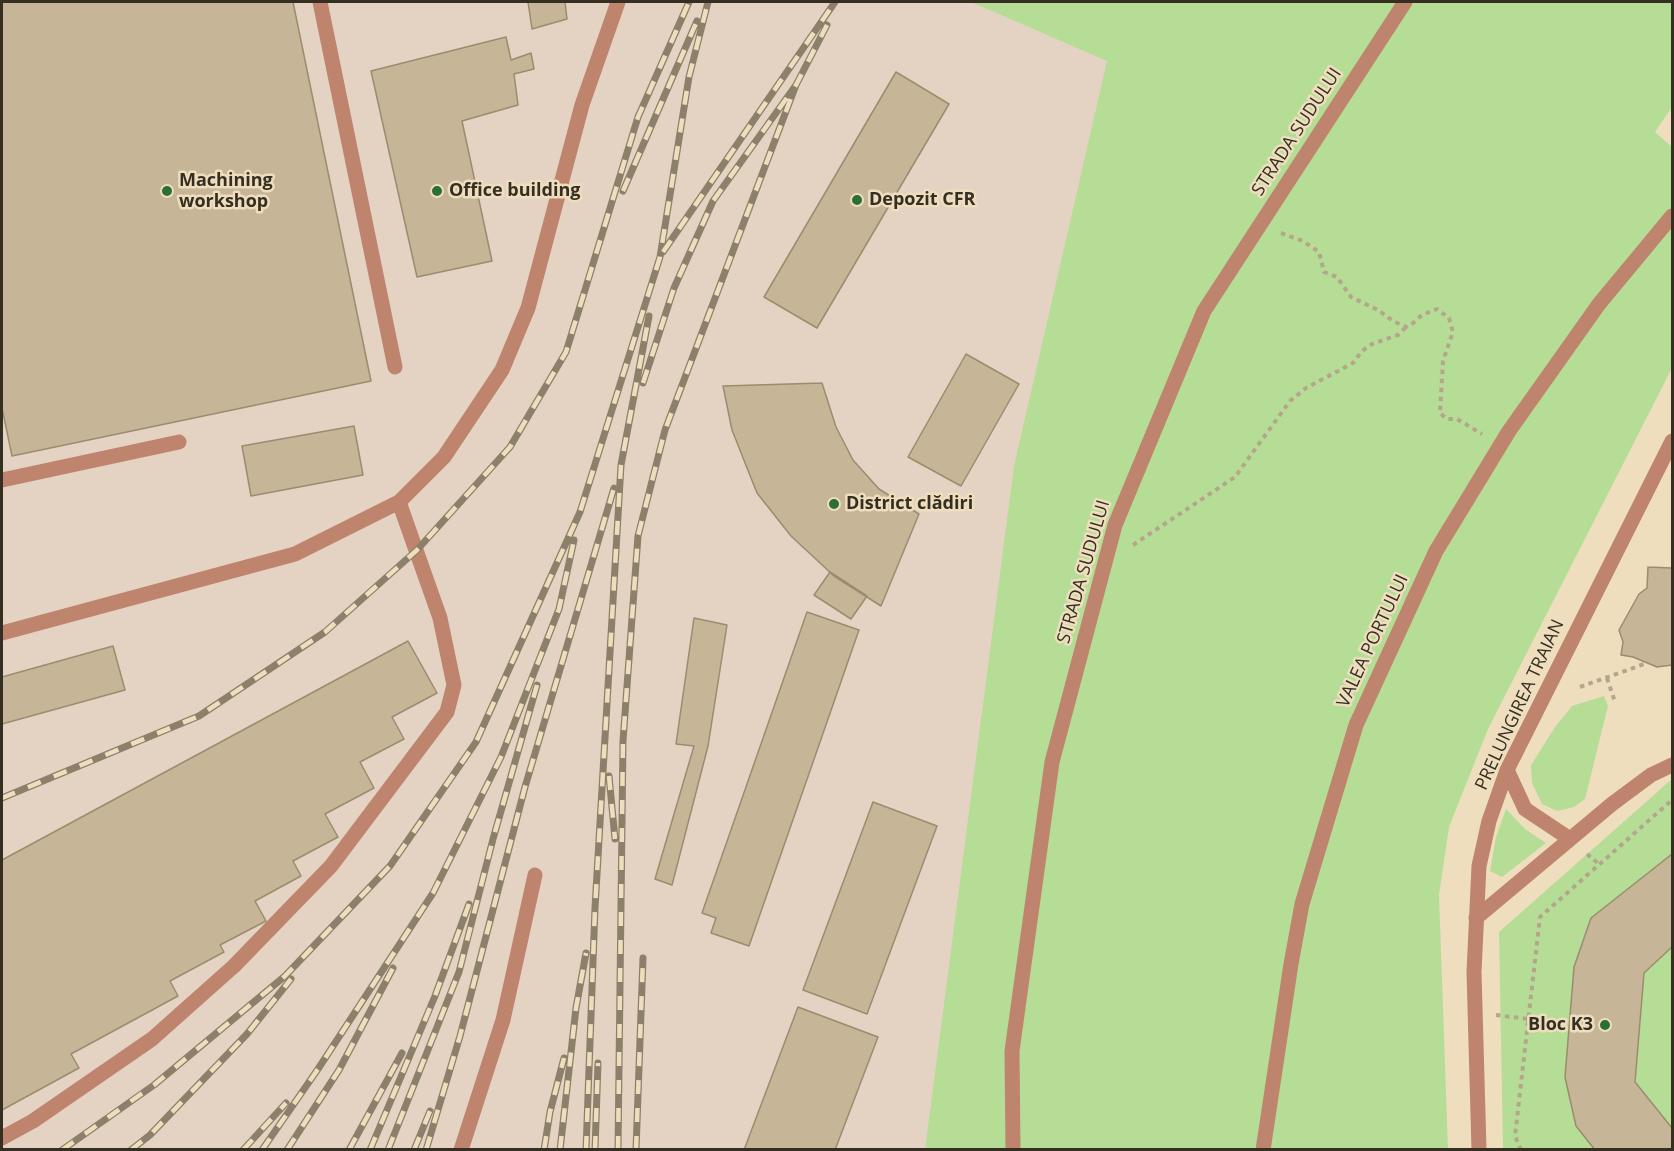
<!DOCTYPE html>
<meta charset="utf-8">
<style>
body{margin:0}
#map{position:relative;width:1674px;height:1151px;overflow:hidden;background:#efdebe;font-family:"Open Sans",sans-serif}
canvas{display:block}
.frame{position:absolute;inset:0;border:3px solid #352e22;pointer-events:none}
</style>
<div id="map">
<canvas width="1674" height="1151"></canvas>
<div class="frame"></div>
</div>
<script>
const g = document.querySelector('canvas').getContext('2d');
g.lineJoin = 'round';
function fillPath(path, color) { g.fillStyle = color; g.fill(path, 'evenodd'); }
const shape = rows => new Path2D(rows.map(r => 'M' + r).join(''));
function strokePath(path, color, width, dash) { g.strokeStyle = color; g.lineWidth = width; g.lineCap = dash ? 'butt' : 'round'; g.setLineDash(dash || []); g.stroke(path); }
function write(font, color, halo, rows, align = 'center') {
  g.font = font + ' "Open Sans",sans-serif'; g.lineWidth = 5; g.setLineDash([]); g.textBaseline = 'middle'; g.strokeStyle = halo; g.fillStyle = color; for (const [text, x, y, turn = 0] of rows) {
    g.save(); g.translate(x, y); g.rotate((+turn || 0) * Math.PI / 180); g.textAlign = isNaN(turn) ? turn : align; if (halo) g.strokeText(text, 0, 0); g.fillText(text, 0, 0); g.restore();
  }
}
fillPath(shape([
 [2,2,1467,2,1068,1149,2,1150]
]), '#e4d3c2');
fillPath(shape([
 [971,2,1672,2,1672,107,1655,132,1672,147,1672,368,1488,729,1449,827,1439,895,1448,1149,925,1150,1014,466,1107,61],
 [1604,696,1608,706,1585,799,1574,807,1557,811,1542,804,1532,783,1531,765,1555,727,1572,706],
 [1672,779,1672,854,1591,918,1574,967,1595,1149,1503,1149,1499,932],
 [1506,809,1525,829,1546,843,1502,877,1490,871,1496,837],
 [1672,947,1672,1128,1635,1082,1644,973]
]), '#b6dd96');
const building = shape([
 [2,2,293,2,371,381,12,456,2,408,2,2],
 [528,2,565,2,567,19,532,29,528,2],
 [506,37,511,60,531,53,534,69,514,74,518,105,462,121,492,261,417,277,371,71,506,37],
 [896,72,949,104,817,328,764,297,896,72],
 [966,354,1019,384,961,486,908,457,966,354],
 [822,383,836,427,853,460,879,489,919,514,881,606,834,576,791,536,757,493,732,430,723,386,822,383],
 [354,426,363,475,251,496,242,446,354,426],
 [1648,567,1672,568,1672,665,1657,667,1633,657,1621,655,1623,642,1619,630,1639,594,1647,588,1648,567],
 [830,572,867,596,851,619,814,595,830,572],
 [807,612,859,630,749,946,711,933,716,918,702,913,807,612],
 [694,618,727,625,708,746,672,885,655,879,694,746,676,744,694,618],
 [408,641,437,693,392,717,404,739,360,762,374,788,325,814,338,837,293,861,301,876,255,901,266,921,220,945,224,952,170,981,178,996,71,1054,79,1068,2,1110,2,860,408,641],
 [113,646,125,690,2,724,2,677,113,646],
 [873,802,937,826,867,1014,803,990,873,802],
 [1672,854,1672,947,1644,973,1635,1082,1672,1128,1672,1150,1595,1150,1576,1126,1565,1077,1574,967,1591,918,1672,854],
 [798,1007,878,1037,835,1150,744,1150,798,1007]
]);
fillPath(building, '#c6b597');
strokePath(building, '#9c8c6f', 1.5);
strokePath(shape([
 [1281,233,1303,241,1319,252,1324,272,1337,277,1351,297,1378,310,1393,321,1406,327,1411,325,1422,315,1437,309,1449,318,1453,332,1443,361,1440,413,1447,419,1457,419,1482,434],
 [1133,545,1235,477,1290,401,1306,388,1353,363,1362,351,1372,344,1398,335,1406,327],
 [1607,678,1615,702],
 [1580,687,1647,663],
 [1587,854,1600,865],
 [1496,1015,1528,1019],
 [1521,1150,1515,1136,1540,917,1672,800]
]), '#b4a68c', 4, [4.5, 4.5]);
strokePath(shape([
 [320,2,395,367],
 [2,480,179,442],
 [2,633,295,554,399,502,444,457,502,370,528,308,582,105,618,2],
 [1507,770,1525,809,1570,839],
 [1476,918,1612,804,1651,775,1672,765],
 [2,1138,33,1121,152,1039,234,966,331,866,447,712,454,685,440,618,399,502],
 [461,1150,503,1020,535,875],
 [1013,1150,1012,1051,1052,762,1115,525,1204,311,1405,2],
 [1263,1150,1291,964,1302,904,1356,725,1436,551,1509,431,1599,304,1672,216],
 [1479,1150,1474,972,1479,866,1489,821,1507,770,1672,441]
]), '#bf846d', 15);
const rail = shape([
 [623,191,697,21],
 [663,252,835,2],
 [643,383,674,288,713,201,796,85,827,25],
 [609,776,615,839],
 [2,798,199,716,325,632,417,550,510,447,566,352,638,117,689,2],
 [62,1150,154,1085,285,976,390,866,476,742,580,512,660,257,689,77,708,2],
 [131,1150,150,1135,247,1034,291,979],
 [243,1150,286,1103],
 [262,1150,318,1069,433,893,501,757,559,609,574,540],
 [287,1150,339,1070,393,968],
 [349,1150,402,1053],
 [370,1150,435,996,469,904],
 [388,1150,459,972,493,839,537,685],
 [414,1150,430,1111],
 [426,1150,460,1036,525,787,614,488],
 [544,1150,550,1112,564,1058],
 [560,1150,576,1008,586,953],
 [586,1150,595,908,621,465,649,316],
 [595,1150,598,1063],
 [618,1150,623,741,638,536,665,430,796,85],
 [636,1150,643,958]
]);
strokePath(rail, '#8c806b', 7);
strokePath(rail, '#efdebe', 4.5, [14]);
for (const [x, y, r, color] of [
 [167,191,6,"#2b6e38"],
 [437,191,6,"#2b6e38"],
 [857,200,6,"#2b6e38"],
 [834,504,6,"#2b6e38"],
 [1605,1025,6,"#2b6e38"]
]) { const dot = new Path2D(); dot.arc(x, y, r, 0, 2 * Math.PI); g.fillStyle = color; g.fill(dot); strokePath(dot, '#efdebe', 2); }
write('18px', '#352e22', '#efdebe', [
 ["STRADA SUDULUI",1297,132,-57],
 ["STRADA SUDULUI",1084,572,-74],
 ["VALEA PORTULUI",1373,641,-65],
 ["PRELUNGIREA TRAIAN",1520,705,-65]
]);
write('bold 18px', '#352e22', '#efdebe', [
 ["Machining",179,181],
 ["workshop",179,202],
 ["Office building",449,191],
 ["Depozit CFR",869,200],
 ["District clădiri",846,504],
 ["Bloc K3",1593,1025,"right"]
], 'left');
</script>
